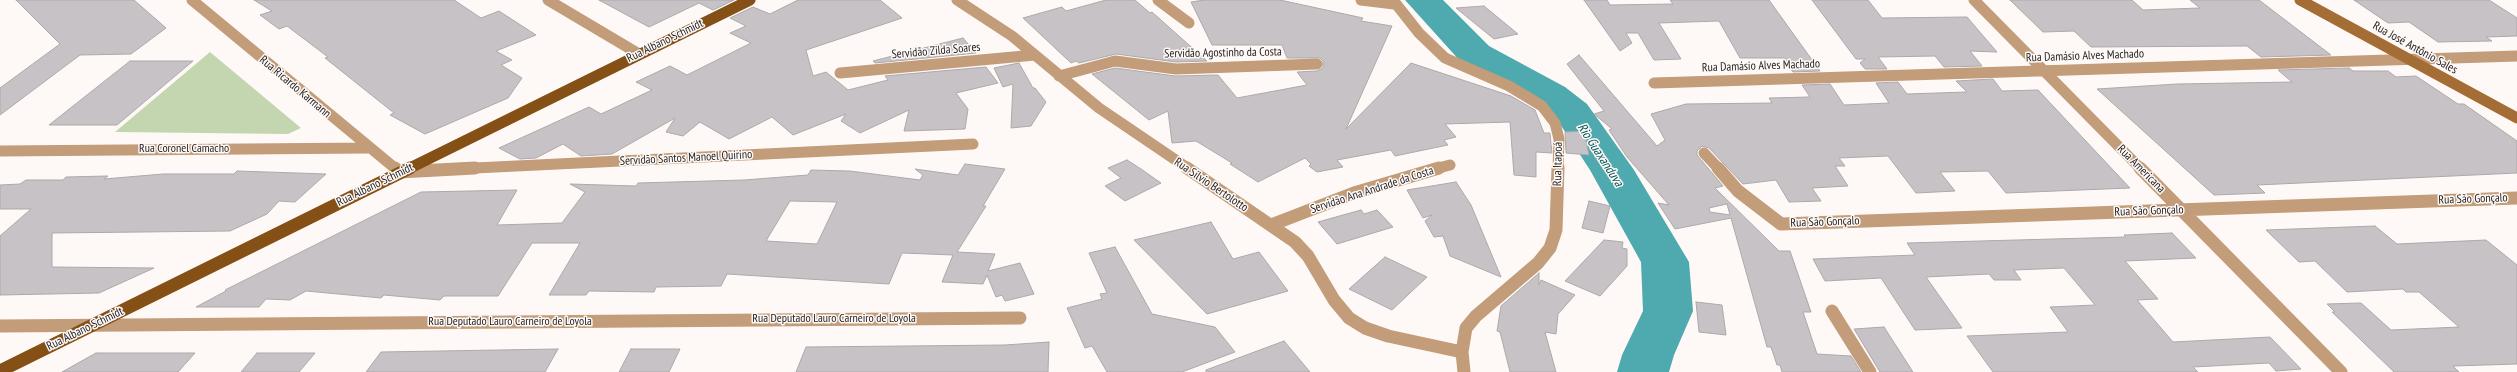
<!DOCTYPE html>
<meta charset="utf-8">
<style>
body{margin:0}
canvas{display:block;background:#fef9f6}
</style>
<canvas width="2517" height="372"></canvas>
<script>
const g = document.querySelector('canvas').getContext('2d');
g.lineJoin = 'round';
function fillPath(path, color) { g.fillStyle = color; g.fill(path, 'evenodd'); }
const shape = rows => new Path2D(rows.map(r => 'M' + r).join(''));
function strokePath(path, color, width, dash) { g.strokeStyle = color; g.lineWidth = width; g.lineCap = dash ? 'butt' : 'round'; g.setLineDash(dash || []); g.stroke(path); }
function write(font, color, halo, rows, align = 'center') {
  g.font = font + ' "PT Sans Narrow",sans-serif'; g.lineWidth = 3; g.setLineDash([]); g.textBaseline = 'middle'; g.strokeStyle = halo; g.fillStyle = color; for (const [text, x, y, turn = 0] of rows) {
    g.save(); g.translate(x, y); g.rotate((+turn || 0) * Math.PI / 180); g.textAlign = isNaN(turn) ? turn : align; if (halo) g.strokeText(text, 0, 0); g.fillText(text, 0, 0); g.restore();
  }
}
fillPath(shape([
 [210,52,301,128,288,134,115,132]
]), '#c4d6b0');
fillPath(shape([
 [1405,0,1443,0,1489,46,1565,87,1587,104,1634,170,1689,262,1693,311,1674,355,1669,372,1617,372,1622,355,1643,311,1641,262,1590,170,1558,121,1537,103,1461,62,1405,0]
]), '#4faab0');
const building = shape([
 [16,0,134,0,166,28,131,54,80,55,0,115,0,88,60,44,16,0],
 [254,0,454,0,481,18,499,11,536,35,496,51,512,60,501,65,522,78,508,98,425,134,390,115,394,113,325,58,328,57,287,26,279,29,260,15,272,11,254,0],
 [599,0,734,0,713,10,699,3,649,27,599,0],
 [798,0,880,0,902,18,806,50,813,76,826,72,848,90,888,80,885,76,986,67,998,83,956,93,968,109,965,129,904,131,909,110,860,133,841,121,846,114,793,135,772,117,729,139,700,122,683,136,666,132,675,118,612,154,581,156,563,144,536,158,520,159,499,148,589,107,601,114,652,90,636,82,670,66,687,75,751,43,730,33,746,26,730,18,753,7,770,14,798,0],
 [1106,0,1135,0,1150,13,1152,12,1207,61,1176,62,1116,54,1079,63,1076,61,1071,63,1023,18,1062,7,1066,11,1106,0],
 [1204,0,1280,0,1363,18,1361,21,1392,26,1346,129,1411,63,1511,96,1535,110,1544,133,1550,133,1552,153,1536,152,1536,177,1514,175,1510,122,1445,124,1456,137,1444,140,1448,145,1395,156,1391,150,1337,160,1343,167,1317,172,1309,166,1311,164,1305,158,1258,182,1230,164,1232,163,1196,141,1172,143,1168,111,1149,120,1092,74,1115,68,1175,76,1218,75,1237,98,1307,85,1297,72,1317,71,1323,68,1323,61,1320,58,1287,58,1282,45,1212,45,1191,2,1204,0],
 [1584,0,1607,0,1610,5,1673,4,1670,0,1769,0,1820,71,1793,72,1784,58,1740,58,1719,21,1659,23,1681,59,1654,60,1638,33,1626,33,1632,43,1620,51,1584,0],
 [1812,0,1868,0,1882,18,1967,17,1997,52,1970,51,1982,66,1944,67,1935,56,1878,57,1887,69,1865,69,1860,63,1865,59,1856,59,1812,0],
 [2010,0,2132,0,2143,10,2200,8,2190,0,2259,0,2331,55,2261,57,2247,46,2091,47,2074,31,2043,32,2010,0],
 [2354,0,2489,0,2517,18,2517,36,2486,37,2492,41,2438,42,2409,22,2388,23,2354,0],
 [1484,6,1518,34,1494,39,1456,8,1484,6],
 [963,38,976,53,875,63,873,61,963,38],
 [1579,55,1657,146,1665,140,1651,114,1686,104,1772,103,1769,98,1810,97,1802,85,1830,84,1844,105,1889,103,1876,83,1898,82,1907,94,1967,92,1956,81,1993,79,2002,91,2038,90,2130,188,2006,193,1988,171,1940,172,1955,191,1916,193,1888,156,1839,158,1845,166,1835,166,1848,186,1812,188,1821,201,1789,202,1776,180,1743,184,1709,148,1702,146,1697,151,1697,155,1723,186,1715,188,1779,251,1790,251,1811,312,1803,312,1817,354,1851,356,1861,372,1782,372,1780,365,1777,365,1771,347,1767,347,1731,218,1675,229,1658,203,1669,205,1627,157,1609,130,1612,129,1594,114,1604,111,1567,64,1579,55],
 [1727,204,1730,215,1710,212,1709,208,1727,204],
 [130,61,193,61,117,125,49,125,130,61],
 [1019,63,1033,88,1035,88,1046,102,1031,126,1011,128,1013,84,1003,87,994,68,1019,63],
 [2349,68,2353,71,2388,71,2396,77,2416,76,2458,104,2464,104,2517,141,2517,173,2257,185,2265,193,2214,195,2097,89,2177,84,2292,82,2278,70,2349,68],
 [1584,131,1589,155,1566,153,1565,132,1584,131],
 [1127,160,1141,169,1161,183,1125,201,1105,186,1121,178,1108,168,1127,160],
 [965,164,1005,169,983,206,986,206,957,252,995,254,988,271,1020,263,1034,294,1005,301,1002,295,996,297,987,275,983,284,942,282,953,255,902,253,889,284,727,274,721,286,656,287,654,292,589,291,586,295,549,295,580,243,532,243,498,296,444,296,440,300,384,295,381,298,306,291,290,300,266,299,259,307,196,307,226,291,225,290,421,192,517,190,497,225,562,223,585,192,570,184,636,186,638,183,744,180,808,175,811,170,850,171,920,180,923,175,915,169,958,175,965,164],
 [790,201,837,202,817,244,766,241,790,201],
 [237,171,326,174,295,202,279,201,267,214,230,231,52,233,52,267,154,268,99,293,0,295,0,236,31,209,0,209,0,185,20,184,26,180,63,180,66,177,108,176,104,179,163,174,234,174,237,171],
 [1456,182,1471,205,1501,277,1450,256,1443,236,1434,237,1425,221,1432,215,1423,218,1407,190,1456,182],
 [1589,201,1610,206,1603,233,1582,228,1589,201],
 [1361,210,1364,214,1377,210,1393,227,1337,244,1318,222,1361,210],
 [1211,222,1233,259,1259,252,1288,291,1207,314,1134,240,1211,222],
 [2375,226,2397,244,2486,240,2517,265,2517,364,2453,366,2459,372,2394,372,2332,312,2335,312,2327,304,2361,303,2391,330,2459,327,2419,292,2406,292,2403,289,2347,292,2315,261,2299,262,2266,230,2375,226],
 [2172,233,2196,258,2125,261,2158,299,2137,300,2173,342,2270,337,2301,369,2276,371,2269,363,2193,367,2198,372,1993,372,1967,336,2068,332,2050,307,2095,305,2064,268,2014,270,2021,280,1994,280,1989,274,1926,277,1962,328,1915,330,1881,278,1825,281,1813,259,1915,255,1907,243,2126,237,2124,235,2172,233],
 [1604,240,1623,242,1622,248,1627,249,1627,266,1600,296,1565,281,1604,240],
 [1115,247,1152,314,1215,327,1235,352,1182,372,1107,372,1092,346,1085,348,1067,308,1102,299,1100,294,1107,293,1089,253,1115,247],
 [1385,257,1427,277,1392,310,1349,289,1385,257],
 [1539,273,1539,285,1541,280,1575,295,1558,314,1556,334,1545,332,1556,372,1510,372,1500,332,1497,331,1501,306,1539,273],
 [1696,302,1722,305,1726,335,1699,332,1696,302],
 [1884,327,1913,372,1880,372,1854,329,1884,327],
 [1284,341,1310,372,1206,372,1206,370,1284,341],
 [1049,342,1048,372,796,372,806,347,1005,345,1049,342],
 [558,349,545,372,366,372,381,352,558,349],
 [631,349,680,349,669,372,619,372,631,349],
 [96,353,195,353,178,372,62,372,96,353],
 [257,353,315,353,299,372,241,372,257,353]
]);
fillPath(building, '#c7c2c5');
strokePath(building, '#ada8ab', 1);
strokePath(shape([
 [192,0,396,169],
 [548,0,639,54],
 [957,0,1012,36,1099,108,1189,169],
 [1158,0,1189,23],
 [1361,0,1394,4],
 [1393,0,1419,33,1445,58,1509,86,1542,106,1555,123,1559,139,1558,169],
 [1974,0,2141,169],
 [840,73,1035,55],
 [1059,76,1115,61,1176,69,1317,64],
 [1654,83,2517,56],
 [0,151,368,148],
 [1704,153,1719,169],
 [454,169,973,144],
 [1435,169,1450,165]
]), '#c39c79', 11);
strokePath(shape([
 [395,168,399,172,475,168],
 [1187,168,1295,242,1308,256,1334,300,1349,318,1365,328,1388,336,1462,352],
 [1718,168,1738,191,1781,224,2517,198],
 [2140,168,2341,372],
 [1271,225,1354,193,1439,168],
 [1832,311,1870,372],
 [0,326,1020,318],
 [1464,372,1462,352,1466,328,1476,316,1538,263,1550,248,1556,230,1558,168]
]), '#c39c79', 13);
strokePath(shape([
 [2300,0,2517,118]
]), '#a56d36', 11);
strokePath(shape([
 [408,169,750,0]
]), '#855015', 11);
strokePath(shape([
 [0,371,410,168]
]), '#855015', 13);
write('12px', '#1e1d1c', '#fef9f6', [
 ["Rua Albano Schmidt",665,41,-26],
 ["Rua José Antônio Sales",2415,48,29],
 ["Servidão Zilda Soares",936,51,-5],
 ["Servidão Agostinho da Costa",1223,53,-1],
 ["Rua Damásio Alves Machado",2085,56,-2],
 ["Rua Damásio Alves Machado",1761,66,-2],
 ["Rua Ricardo Karmann",295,87,40],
 ["Rua Coronel Camacho",184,149],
 ["Servidão Santos Manoel Quirino",686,158,-3],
 ["Rua Itapoá",1558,164,-89],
 ["Rua Americana",2141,169,45],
 ["Rua Albano Schmidt",375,185,-26],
 ["Rua Sílvio Bertolotto",1211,185,34],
 ["Servidão Ana Andrade da Costa",1372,190,-18],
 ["Rua São Gonçalo",2473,199,-2],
 ["Rua São Gonçalo",2149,211,-2],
 ["Rua São Gonçalo",1825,222,-2],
 ["Rua Deputado Lauro Carneiro de Loyola",834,319],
 ["Rua Deputado Lauro Carneiro de Loyola",510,322],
 ["Rua Albano Schmidt",85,329,-26]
]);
write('italic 13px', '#01565b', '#fef9f6', [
 ["Rio Guaxanduva",1600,155,57]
]);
</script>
